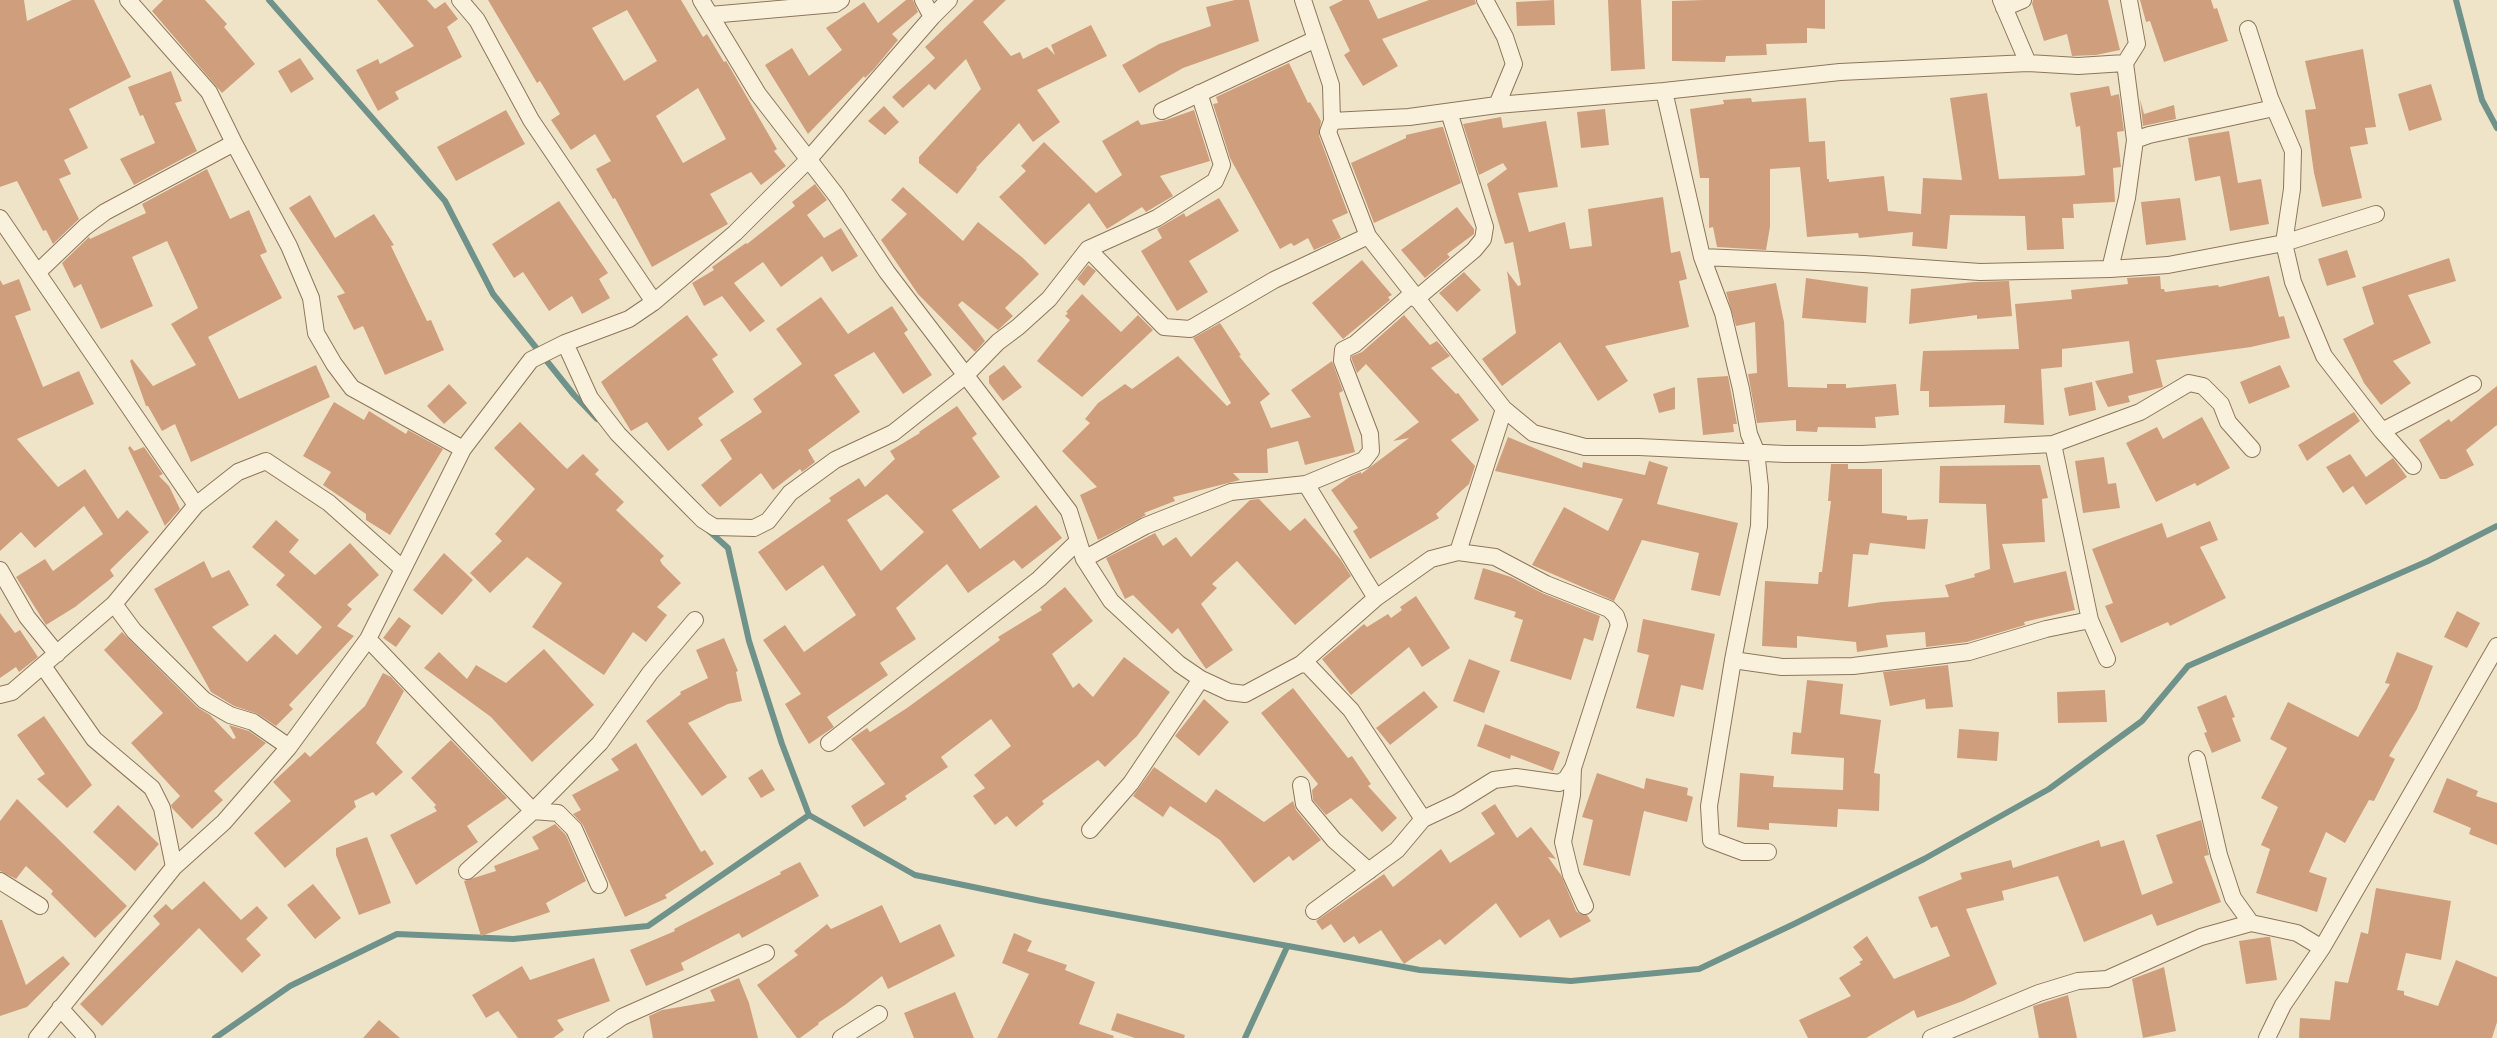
<!DOCTYPE html>
<style>
body{margin:0}
canvas{display:block;background:#f0e4c8}
</style>
<canvas width="2497" height="1038"></canvas>
<script>
const g = document.querySelector('canvas').getContext('2d');
g.lineJoin = 'round';
const shape = rows => new Path2D(rows.map(r => 'M' + r).join(''));
function strokePath(path, color, width, dash) { g.strokeStyle = color; g.lineWidth = width; g.lineCap = dash ? 'butt' : 'round'; g.setLineDash(dash || []); g.stroke(path); }
function fillPath(path, color) { g.fillStyle = color; g.fill(path, 'evenodd'); }
strokePath(shape([
 [269,0,445,201,493,294,574,395,597,419],
 [2456,0,2482,100,2497,128],
 [708,530,728,548,749,641,782,744,809,815,915,875,1041,901,1420,970,1571,981,1699,969,1794,924,1924,859,2049,789,2142,721,2188,666,2428,561,2497,526],
 [215,1038,290,986,397,934,513,939,648,926,809,815],
 [1245,1038,1287,947]
]), '#6f938a', 6);
fillPath(shape([
 [0,0,24,0,27,21,72,0,94,0,131,77,69,109,88,148,64,160,71,174,59,179,79,219,53,244,46,230,43,231,17,181,0,187],
 [163,0,205,0,227,24,224,27,255,64,222,93,152,11],
 [377,0,427,0,435,9,445,2,458,19,447,27,462,57,395,92,399,99,378,111,356,70,378,59,380,64,414,46],
 [488,0,681,0,703,37,707,34,724,62,726,61,729,66,777,149,774,151,786,166,761,185,751,172,710,194,728,224,652,267,615,198,613,199,596,169,611,161,595,134,571,150,551,120,560,114,540,81,537,83],
 [627,10,657,61,624,81,592,28],
 [698,88,726,139,683,163,656,116],
 [906,0,913,0,918,12,892,34,898,40,874,69,865,78,864,76,808,134,765,65,792,48,809,76,842,50,826,28,864,2,878,23],
 [974,0,1006,0,983,22,1011,56,1020,52,1023,59,1047,47,1055,55,1051,45,1091,25,1107,56,1037,90,1060,122,1033,142,1019,123,976,168,977,169,957,194,919,163,919,157,981,89,966,59,935,90,929,84,903,108,892,97,935,58,925,47],
 [1235,0,1249,0,1259,41,1183,68,1139,93,1122,65,1159,44,1211,26,1206,7],
 [1343,0,1369,0,1378,19,1429,0,1475,0,1476,4,1382,39,1398,66,1363,86,1344,55,1350,51,1329,7],
 [1554,0,1555,25,1517,26,1516,2],
 [1608,0,1641,0,1645,69,1611,71],
 [1705,0,1825,0,1825,29,1807,28,1807,43,1766,44,1767,55,1726,56,1725,62,1672,61,1672,1],
 [2033,0,2108,0,2120,50,2096,55,2072,56,2067,34,2044,41,2032,4],
 [2140,0,2211,0,2214,9,2217,8,2228,41,2164,62,2150,21,2146,22],
 [2363,49,2376,127,2365,128,2368,144,2350,147,2362,198,2322,207,2314,173,2305,110,2316,109,2305,61],
 [300,58,314,79,291,93,278,71],
 [1289,63,1308,103,1310,102,1321,121,1319,136,1348,213,1332,220,1341,238,1314,250,1308,238,1294,246,1291,243,1280,249,1230,158,1213,104,1218,103,1216,97],
 [171,71,182,101,175,103,197,151,134,185,120,159,155,143,143,115,140,116,128,87],
 [2431,84,2442,120,2409,131,2398,94],
 [2109,86,2111,96,2119,94,2124,131,2117,132,2121,167,2113,168,2115,202,2073,204,2074,218,2062,218,2064,249,2027,250,2025,216,1950,215,1947,249,1912,246,1913,232,1859,238,1858,233,1807,237,1800,167,1770,169,1770,227,1766,250,1717,247,1713,227,1709,228,1709,178,1700,178,1690,109,1724,104,1723,100,1751,98,1752,102,1806,98,1809,142,1825,141,1827,179,1829,179,1829,182,1884,176,1888,211,1921,214,1923,178,1962,180,1950,98,1987,93,1999,179,2078,176,2085,175,2080,126,2076,127,2070,93],
 [2140,99,2144,114,2174,105,2176,119,2143,126],
 [884,106,899,122,885,135,868,121],
 [1605,109,1609,145,1581,148,1577,112],
 [506,110,525,144,456,181,437,147],
 [1194,110,1210,161,1160,176,1173,196,1146,212,1142,207,1107,229,1089,203,1045,245,999,197,1026,171,1021,166,1044,142,1096,193,1122,175,1102,141,1138,120,1141,125,1166,120],
 [1501,117,1503,128,1546,121,1558,187,1518,193,1529,232,1565,222,1570,249,1592,246,1588,209,1663,197,1671,253,1680,251,1687,279,1679,281,1689,327,1605,346,1628,381,1598,401,1560,342,1502,386,1482,359,1516,333,1507,271,1518,286,1521,285,1513,242,1505,244,1487,184,1507,169,1503,163,1479,175,1463,124],
 [1441,127,1443,127,1461,183,1374,223,1351,163,1406,138,1406,135],
 [2229,131,2238,183,2261,179,2269,224,2230,231,2220,176,2195,181,2188,138],
 [207,169,230,219,249,210,267,252,260,255,282,298,208,337,239,399,316,365,330,397,191,462,175,424,162,431,148,406,146,406,130,361,132,359,153,386,196,365,171,324,198,308,167,241,132,257,153,306,101,329,81,284,74,288,62,263,89,237,90,239,146,213,142,204],
 [815,184,827,200,807,215,824,238,841,228,858,256,832,272,822,256,781,287,763,262,734,283,765,321,750,332,722,296,704,306,692,283,714,270,712,267,746,243,747,244,795,206,792,202],
 [903,187,963,241,978,222,1023,258,1039,274,1005,308,1013,316,998,330,962,301,958,305,985,341,975,352,918,294,881,240,907,214,891,200],
 [310,195,335,238,374,214,394,245,391,246,427,321,431,320,444,350,385,375,363,326,354,330,337,296,345,293,289,208],
 [1219,198,1239,231,1189,261,1208,292,1177,311,1141,251,1162,238,1157,229,1184,213,1186,217],
 [2180,198,2186,240,2146,245,2141,202],
 [559,201,608,273,599,279,610,298,582,314,572,296,549,311,523,272,514,278,492,244],
 [1457,207,1474,229,1474,234,1447,254,1450,257,1425,278,1401,250],
 [2347,250,2356,277,2327,286,2318,259],
 [2449,258,2456,281,2408,295,2431,343,2393,361,2411,383,2381,405,2364,383,2343,339,2374,324,2362,287],
 [1362,260,1392,295,1388,297,1390,300,1343,339,1312,303],
 [1088,265,1096,271,1084,286,1077,279],
 [1464,272,1481,290,1457,312,1439,293],
 [2160,276,2161,289,2164,289,2165,292,2218,285,2219,287,2269,276,2279,317,2284,316,2290,338,2251,347,2156,360,2163,387,2128,396,2130,402,2108,407,2095,381,2133,373,2129,341,2062,349,2062,367,2041,369,2044,425,2004,423,2005,405,1929,407,1929,391,1920,391,1923,351,2019,349,2015,304,2072,299,2071,290,2128,284,2127,278],
 [1806,278,1868,287,1866,323,1802,318],
 [19,279,31,310,15,316,43,387,79,371,94,404,17,439,58,487,85,469,118,519,127,510,149,532,110,570,114,576,75,607,46,625,16,577,45,559,53,571,103,534,84,506,35,548,21,532,0,551,0,280,3,285],
 [2009,281,2012,316,1977,319,1977,315,1909,324,1911,289,1974,282],
 [1776,283,1784,322,1788,387,1827,388,1827,384,1846,384,1846,388,1896,384,1899,415,1875,417,1876,428,1818,427,1817,432,1796,431,1796,420,1757,423,1748,374,1757,373,1755,322,1736,326,1726,292],
 [1082,294,1121,332,1138,315,1153,330,1082,397,1037,361,1070,320,1065,316,1068,313,1066,312],
 [821,297,848,334,892,306,908,330,904,333,932,375,903,394,874,352,834,375,860,412,808,450,815,462,802,472,800,469,773,490,761,473,720,507,701,485,732,459,720,440,762,412,753,399,802,364,776,329],
 [687,315,718,355,712,359,734,392,698,418,703,425,668,451,647,422,631,431,601,382],
 [1404,315,1430,345,1437,341,1450,356,1431,368,1456,394,1458,393,1479,420,1451,440,1475,466,1469,484,1436,514,1439,518,1370,559,1353,531,1358,528,1331,490,1351,476,1361,472,1361,474,1409,438,1393,441,1419,422,1366,364,1357,373,1352,360,1352,356,1362,352],
 [1220,323,1241,355,1239,356,1270,394,1260,402,1271,428,1311,417,1291,390,1332,361,1343,391,1339,393,1355,452,1305,465,1298,441,1267,449,1268,473,1233,473,1240,480,1173,497,1175,501,1144,513,1146,515,1098,540,1080,495,1097,487,1062,451,1090,423,1085,419,1098,403,1125,384,1132,389,1178,356,1227,406,1231,403,1193,338],
 [1004,365,1022,387,1003,401,989,383,989,376],
 [2280,365,2290,387,2249,404,2240,382],
 [1728,376,1737,424,1733,424,1734,432,1703,435,1697,378],
 [2092,382,2096,410,2069,416,2064,388],
 [449,384,467,403,444,424,427,406],
 [2497,386,2497,425,2466,450,2474,465,2446,479,2440,479,2419,440,2449,419,2451,422],
 [1675,387,1675,409,1659,413,1653,394],
 [334,402,364,420,369,411,406,434,408,430,443,449,390,535,366,520,366,514,323,485,331,472,303,456],
 [957,406,977,434,972,438,1000,477,952,510,980,549,1036,505,1062,538,1022,569,1014,560,968,593,947,564,896,608,916,639,880,663,888,675,827,717,834,727,809,744,785,704,801,694,763,640,785,625,804,652,856,615,823,565,786,591,758,552,831,501,829,498,859,478,865,487,895,459,890,451,920,433,919,432],
 [887,494,924,532,881,571,847,520],
 [2354,412,2360,421,2307,461,2298,445],
 [2202,417,2230,468,2197,486,2195,483,2156,502,2126,443,2157,427,2163,439],
 [520,422,567,469,583,454,599,470,595,474,624,502,616,510,664,556,660,560,662,564,681,583,657,607,667,615,646,642,633,632,604,675,532,627,562,583,527,557,490,593,470,573,502,541,495,534,535,489,494,448],
 [1508,437,1582,468,1583,462,1645,475,1649,461,1668,467,1657,504,1738,523,1720,596,1691,590,1699,553,1642,540,1614,601,1532,565,1564,507,1608,531,1623,499,1495,471],
 [130,446,134,451,144,447,163,474,159,476,169,486,180,509,165,526,128,448],
 [2350,454,2366,477,2393,458,2407,477,2366,505,2353,486,2343,493,2326,467],
 [2104,457,2108,484,2116,483,2120,508,2083,513,2075,461],
 [1831,464,1848,464,1848,469,1882,469,1882,513,1907,516,1907,520,1928,519,1925,549,1870,543,1868,555,1853,554,1848,607,1882,602,1949,597,1945,585,1975,577,1974,574,1990,569,1986,504,1939,503,1940,466,2040,465,2048,498,2042,499,2045,542,2002,544,2014,583,2066,571,2075,610,2024,622,2025,625,1967,642,1926,647,1925,632,1886,635,1888,647,1857,652,1856,642,1797,636,1797,648,1762,646,1765,581,1818,584,1819,572,1822,572,1831,501,1828,501],
 [1259,499,1290,531,1305,518,1341,560,1351,576,1295,625,1237,561,1212,584,1217,588,1201,604,1233,650,1206,669,1178,628,1172,634,1133,595,1125,599,1106,558,1155,533,1163,546,1176,537,1191,557,1250,500],
 [276,520,299,540,289,552,315,575,350,543,379,575,347,605,352,609,337,626,354,636,289,705,293,709,276,726,258,714,234,706,211,692,154,589,204,561,212,578,229,570,249,605,212,627,247,662,275,634,297,655,322,627,276,585,285,575,252,547],
 [2210,521,2218,540,2200,547,2226,598,2170,626,2168,622,2121,643,2105,606,2113,603,2092,549,2162,523,2167,538],
 [444,553,473,580,442,615,413,590],
 [1483,568,1511,577,1542,593,1600,616,1593,641,1584,638,1571,680,1510,661,1523,620,1514,617,1516,612,1474,599],
 [1065,587,1093,621,1052,654,1073,688,1079,683,1093,697,1124,657,1170,692,1137,736,1105,767,1098,760,1042,801,1044,804,1016,827,1007,816,995,825,973,796,985,788,974,775,1011,746,991,719,941,757,948,767,905,796,907,799,864,827,851,806,885,784,851,739,867,728,870,732,907,708,1000,640,998,637,1042,610,1040,607],
 [1416,596,1450,648,1422,667,1409,647,1351,695,1322,659,1364,624,1367,627,1388,614,1391,618,1402,610,1400,607],
 [2457,611,2480,623,2467,648,2444,637],
 [0,613,15,633,20,630,38,657,19,672,16,667,0,678],
 [399,617,411,626,396,647,383,638],
 [1643,619,1715,634,1703,690,1681,685,1674,717,1636,708,1649,655,1637,652],
 [122,632,197,707,210,715,233,739,236,738,229,725,249,731,266,743,214,791,223,800,192,829,172,808,171,805,180,796,131,743,163,713,104,650],
 [724,638,738,671,736,672,742,701,728,704,688,723,727,777,702,796,646,721,681,694,680,692,708,678,696,650],
 [544,649,594,705,532,762,491,717,424,668,439,652,467,679,476,665,506,683],
 [2397,652,2433,666,2417,709,2389,756,2395,759,2374,801,2369,800,2345,843,2326,832,2309,872,2327,878,2317,912,2256,893,2270,849,2261,845,2278,807,2261,798,2287,748,2270,739,2288,702,2358,737,2390,684,2385,683],
 [1469,659,1500,671,1484,713,1453,701],
 [1948,665,1953,707,1926,709,1925,699,1890,706,1883,672],
 [383,673,391,677,404,691,376,743,403,772,376,796,373,792,354,801,356,807,285,868,254,833,291,801,273,782,305,752,310,757,365,706],
 [1807,680,1843,684,1840,714,1881,720,1874,773,1880,774,1879,811,1838,809,1837,827,1769,823,1769,830,1737,827,1740,773,1774,776,1773,787,1843,790,1844,758,1791,754,1793,732,1801,733],
 [1293,688,1348,758,1352,756,1371,784,1368,786,1397,818,1382,832,1351,798,1326,815,1313,800,1312,790,1318,784,1261,713],
 [2105,690,2107,722,2058,723,2057,692],
 [1424,691,1438,707,1390,745,1376,728],
 [2226,695,2235,717,2232,718,2241,741,2212,753,2204,733,2207,732,2197,707],
 [1204,699,1229,722,1199,756,1175,736],
 [44,716,92,785,67,808,37,779,45,774,17,735],
 [1485,724,1560,752,1553,771,1511,755,1510,759,1477,746],
 [1959,729,1999,732,1997,761,1957,758],
 [451,740,507,798,467,826,478,842,416,885,390,835,437,811,434,807,436,805,411,778],
 [636,743,701,852,705,850,714,864,665,895,667,898,625,917,583,825,573,814,581,810,572,795,619,770,611,759],
 [1154,767,1206,803,1216,789,1264,822,1293,801,1296,810,1321,840,1293,861,1289,856,1254,883,1220,840,1170,806,1163,817,1133,796],
 [762,769,775,790,761,798,748,778],
 [1597,773,1644,789,1646,778,1688,788,1687,795,1693,797,1687,822,1644,811,1630,876,1583,865,1593,820,1582,817],
 [2447,778,2478,791,2476,796,2497,803,2497,845,2469,834,2471,828,2433,812],
 [17,799,127,906,95,938,51,894,53,891,26,866,16,879,0,871,0,821],
 [1495,804,1517,838,1531,827,1556,859,1548,857,1561,875,1576,911,1580,914,1587,915,1591,921,1560,938,1549,919,1520,938,1496,903,1445,945,1440,939,1404,964,1381,930,1359,944,1354,936,1344,943,1331,924,1322,930,1316,921,1384,874,1393,887,1441,849,1450,863,1495,834,1481,813],
 [118,805,159,844,135,871,93,832],
 [2201,820,2209,855,2204,856,2221,902,2157,926,2152,914,2084,942,2058,876,2002,891,2004,900,1966,909,1997,984,1963,1001,1917,1018,1914,1010,1866,1038,1808,1038,1799,1020,1851,996,1839,978,1861,964,1859,962,1863,960,1853,947,1867,936,1894,979,1950,956,1937,926,1931,928,1918,897,1962,879,1960,873,2011,860,2013,868,2099,840,2101,847,2124,840,2142,895,2173,883,2156,835],
 [555,824,566,835,586,881,546,903,550,912,481,936,464,881,496,871,494,866,539,849,532,837],
 [367,837,391,903,359,915,336,855,336,848],
 [800,862,819,896,742,938,739,933,681,963,684,970,646,986,630,950,675,931,674,929,781,874,780,872],
 [204,881,241,920,257,906,268,918,246,939,261,955,242,973,199,928,102,1026,80,1004,160,924,153,916,166,904,172,910],
 [313,884,341,918,315,939,287,905],
 [2376,888,2451,901,2441,960,2406,953,2397,990,2404,991,2404,995,2438,1006,2456,960,2497,977,2497,1022,2492,1038,2299,1038,2300,1018,2330,1020,2335,981,2348,983,2361,932,2368,934],
 [882,905,900,943,940,924,955,956,888,989,882,976,845,1005,818,1023,819,1024,800,1038,797,1038,757,985,798,955,794,951,827,924,831,929],
 [0,920,2,920,26,985,63,956,70,964,27,1007,0,1016],
 [1014,933,1032,941,1027,951,1067,965,1065,970,1095,982,1079,1024,1114,1036,1113,1038,997,1038,1029,974,1002,963],
 [2266,937,2270,937,2277,980,2246,984,2239,941],
 [594,958,610,1001,557,1020,564,1030,553,1038,518,1038,498,1011,486,1018,472,995,522,966,530,980],
 [2164,967,2176,1031,2143,1038,2132,979],
 [739,978,749,1003,758,1038,653,1038,649,1016,662,1010,715,1001,710,990],
 [955,992,974,1038,914,1038,904,1013],
 [2068,995,2077,1038,2039,1038,2033,1006],
 [1117,1013,1185,1035,1184,1038,1135,1038,1111,1030],
 [379,1020,400,1038,363,1038]
]), '#cf9f7d');
const street = shape([
 [128,0,209,92,234,143,289,246,311,298,316,333,334,364,352,388,463,449],
 [460,0,477,20,531,120,654,302],
 [701,0,758,94,836,195,887,272,1069,511,1084,559,1111,601,1179,664,1201,679,1229,692,1245,694,1301,664,1376,598,1431,559,1458,552,1495,557,1546,584,1609,609,1616,616,1619,625,1573,768,1572,795,1563,842,1571,875,1585,906],
 [923,0,932,17],
 [1303,0,1331,85,1332,121,1328,132,1368,236,1504,409,1533,433,1585,447,1639,447,1785,454,1862,454,2053,444,2140,412,2189,383,2203,386,2221,404,2228,422,2252,449],
 [1485,0,1505,37,1514,64,1497,105],
 [2001,0,2028,63],
 [2004,8,2023,0],
 [710,15,835,4,841,0],
 [2248,29,2270,98,2293,151,2292,189,2284,243,2293,282,2324,356,2382,431,2413,466],
 [2125,63,2137,44,2129,0],
 [1664,91,1702,257,1723,313,1741,389,1749,434,1756,451,1760,487,1759,526,1733,660,1709,806,1711,840,1743,852,1768,852],
 [1162,111,1316,39],
 [1332,121,1409,117,1497,105,1664,91,1840,72,2028,63,2078,66,2125,63,2135,140,2127,198,2110,269],
 [2135,140,2149,135,2274,108],
 [0,218,196,505],
 [1088,249,1164,327,1190,329,1274,280,1368,236],
 [1702,257,1864,264,1980,272,2110,269,2168,265,2284,243,2376,214],
 [38,272,85,227,105,212,234,143],
 [1416,299,1474,250,1483,239,1485,227,1449,112],
 [565,343,590,398,618,434,688,505,703,520,714,527,754,528,768,521,790,493,835,460,893,433,965,376,998,342,1018,327,1049,299,1088,249,1157,218,1215,181,1222,165,1199,93],
 [2382,431,2473,384],
 [2053,444,2090,620,2107,659],
 [1306,484,1376,598],
 [1458,552,1504,409],
 [1084,559,1145,526,1231,492,1306,484,1364,460,1371,451,1370,434,1342,361,1343,350,1355,344,1412,294],
 [0,570,27,617,57,654],
 [114,604,134,631,204,700,230,715,253,722,289,747],
 [368,639,533,811,558,813,574,829,599,885],
 [1733,660,1782,667,1853,666,1969,652,2046,629,2090,620],
 [1301,664,1308,665,1351,710,1423,819],
 [43,666,94,739,152,788,162,808,174,867],
 [0,695,12,692,114,604,196,505,238,472,266,461,329,503,403,569],
 [829,743,1039,579,1077,542],
 [2197,759,2219,855,2233,898,2251,923],
 [1301,785,1304,804,1334,840,1369,871],
 [1090,830,1131,783,1201,679],
 [467,871,533,811,600,743,650,673,695,620],
 [0,881,40,906],
 [1314,911,1397,850,1423,819,1457,803,1494,780,1516,777,1559,783,1566,779,1573,768],
 [60,1008,87,1038],
 [37,1038,174,867,224,822,289,747,368,639,463,449,531,360,565,343,629,319,654,302,735,233,808,160,932,17,949,0],
 [592,1038,622,1017,766,953],
 [841,1038,879,1014],
 [1931,1038,2039,993,2078,981,2107,979,2201,937,2251,923,2297,933,2322,948],
 [2267,1038,2283,1005,2322,948,2497,646]
]);
strokePath(street, '#8d765c', 18);
strokePath(street, '#faf1dc', 16);
</script>
